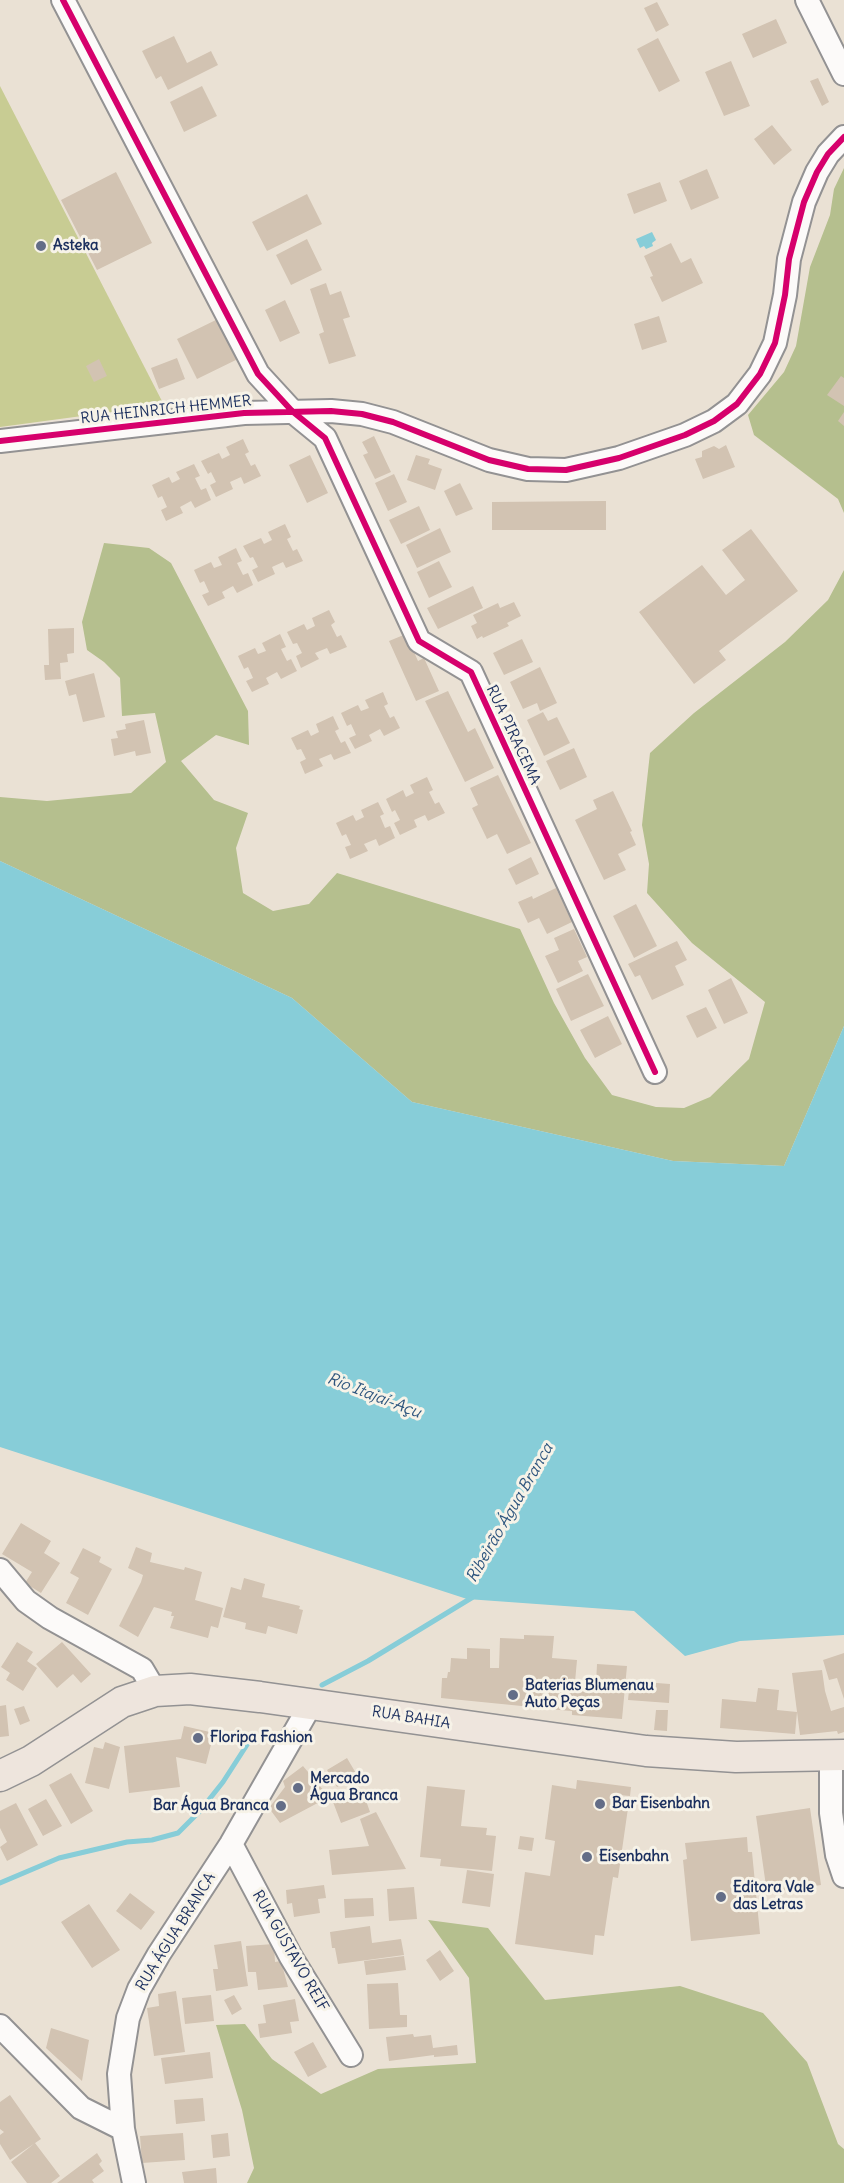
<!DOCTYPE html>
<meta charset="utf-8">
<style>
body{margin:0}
canvas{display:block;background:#eae1d4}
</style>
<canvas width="844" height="2183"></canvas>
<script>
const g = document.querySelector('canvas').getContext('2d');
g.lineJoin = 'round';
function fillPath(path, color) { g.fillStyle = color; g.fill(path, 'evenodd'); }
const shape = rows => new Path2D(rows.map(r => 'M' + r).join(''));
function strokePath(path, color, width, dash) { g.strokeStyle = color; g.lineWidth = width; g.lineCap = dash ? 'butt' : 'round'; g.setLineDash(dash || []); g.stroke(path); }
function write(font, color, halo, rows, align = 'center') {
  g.font = font + ' Delius,sans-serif'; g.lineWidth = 6; g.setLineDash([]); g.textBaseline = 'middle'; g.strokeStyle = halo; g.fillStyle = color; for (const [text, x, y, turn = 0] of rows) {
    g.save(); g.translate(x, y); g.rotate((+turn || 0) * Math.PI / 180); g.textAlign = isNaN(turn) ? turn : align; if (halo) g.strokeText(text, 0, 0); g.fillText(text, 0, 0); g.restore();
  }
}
fillPath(shape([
 [0,86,164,405,0,427]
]), '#c8cc93');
fillPath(shape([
 [844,168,844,513,838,499,754,435,748,415,784,372,796,346,810,267,830,215,834,189],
 [104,543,149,548,171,563,248,711,249,745,216,735,181,761,214,800,248,813,236,848,243,893,273,911,309,904,337,873,520,929,554,1003,585,1058,612,1095,656,1107,684,1108,710,1097,749,1059,765,1002,692,943,647,893,649,864,642,825,650,753,694,713,785,642,828,600,844,570,844,1026,784,1166,673,1161,412,1102,292,998,0,861,0,797,47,801,131,793,166,762,155,713,122,716,120,678,104,662,87,650,82,622],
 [428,1920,488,1928,545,2000,680,1986,763,2013,807,2062,838,2144,844,2149,844,2183,247,2183,254,2168,242,2110,216,2025,245,2024,272,2059,321,2094,378,2069,476,2063,469,1978]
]), '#b5bf8e');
fillPath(shape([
 [652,232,656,240,652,243,653,246,646,249,644,246,640,248,636,239],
 [0,861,292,998,412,1102,673,1161,784,1166,844,1026,844,1635,740,1641,685,1656,634,1611,467,1599,0,1447]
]), '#87cdd8');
strokePath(shape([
 [322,1685,368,1661,473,1597],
 [0,1883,59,1858,127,1842,152,1840,178,1833,200,1811,223,1782,252,1737]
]), '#87cdd8', 5);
fillPath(shape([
 [657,2,669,25,656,32,644,8],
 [776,19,787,43,753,58,742,34],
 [174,36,187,63,211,51,218,65,168,90,161,76,156,79,142,51],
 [658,38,680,81,659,92,637,49],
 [731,61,750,106,724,116,705,72],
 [818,78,829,102,822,106,810,81],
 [202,86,217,116,184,132,170,102],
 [772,125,792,150,774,165,754,139],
 [707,169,719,198,691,210,679,181],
 [116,172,152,243,97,270,61,200],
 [660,182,667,201,634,214,627,194],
 [307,194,322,224,267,251,252,222],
 [307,239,322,270,291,285,276,255],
 [671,243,681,263,691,258,703,283,662,302,650,277,653,276,644,256],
 [326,283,330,295,341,291,350,317,343,319,356,356,329,364,319,334,324,332,310,289],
 [285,300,300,333,280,342,265,310],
 [659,316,667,342,642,350,634,324],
 [222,317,242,357,197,379,177,339],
 [177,358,185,379,159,389,151,368],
 [99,359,107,376,94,382,86,366],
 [841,376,844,378,844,406,827,395],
 [844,412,844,426,838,421],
 [374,436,391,472,375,479,363,455,368,453,362,442],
 [243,439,249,452,245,454,251,466,255,464,261,476,244,484,241,477,230,482,233,489,216,497,210,485,216,482,211,472,208,474,201,461,219,453,222,459,230,455,226,447],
 [726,445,735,467,703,479,695,459,702,457,702,451,714,446,719,449],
 [310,455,328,493,307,503,289,465],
 [416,455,430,459,428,464,442,469,435,490,407,480],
 [194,464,200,476,195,478,201,490,206,488,211,500,195,508,191,501,180,507,183,513,166,521,161,510,167,507,162,496,158,498,152,485,169,477,172,483,180,479,176,472],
 [394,474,407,502,388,511,375,483],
 [460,483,473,509,456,516,444,491],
 [606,501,606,530,492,530,492,502],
 [419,506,430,530,401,544,389,520],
 [285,524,291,537,287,539,293,551,297,549,303,561,286,568,283,562,272,567,275,574,258,582,252,570,258,567,253,557,250,558,243,546,261,538,264,544,272,540,268,532],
 [440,528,451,552,417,568,406,545],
 [751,529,798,591,719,651,726,660,694,684,639,612,702,565,726,595,745,580,722,550],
 [236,548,242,561,237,563,243,575,248,573,253,585,237,593,233,586,222,592,225,598,208,606,202,595,209,592,204,581,200,583,194,570,211,562,214,568,222,565,218,557],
 [439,561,452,587,429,598,417,572],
 [473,586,483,608,438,629,427,608],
 [514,602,521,616,507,623,509,626,483,638,482,636,477,639,471,626,477,623,473,615,498,603,500,608],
 [329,610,335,622,331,625,337,637,341,635,347,647,330,654,327,648,315,653,319,659,301,668,296,656,302,653,297,643,293,644,287,632,304,624,307,630,315,626,312,618],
 [74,628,74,653,67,654,68,662,60,663,61,679,45,680,44,665,49,665,48,629],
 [280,634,286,647,281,649,287,661,291,659,297,671,281,679,277,672,266,678,269,684,252,692,246,681,253,678,248,667,244,669,238,656,255,648,258,654,266,651,262,643],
 [406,634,418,661,424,658,439,691,416,701,389,641],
 [522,639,533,662,504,675,493,653],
 [540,667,557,703,540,711,537,703,523,709,510,682],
 [94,673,105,717,83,722,76,694,69,696,65,681],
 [448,691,468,732,475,728,494,768,465,782,425,701],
 [383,692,388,704,384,706,390,718,394,716,400,728,384,736,380,729,369,735,372,741,355,749,349,738,356,735,351,724,347,726,341,713,358,705,361,711,369,708,365,700],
 [543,712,548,721,557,717,570,743,544,756,527,720],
 [333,716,339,729,335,731,341,743,345,741,351,753,334,760,331,754,319,759,323,766,305,774,300,762,306,759,301,749,297,750,291,738,308,730,311,736,319,732,316,724],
 [144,720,151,753,136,756,135,751,114,756,111,739,118,738,116,731,126,729,125,724],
 [574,748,587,777,560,790,546,761],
 [498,775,531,843,507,854,497,834,487,839,472,808,478,805,470,788],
 [427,777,433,790,429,792,435,804,439,802,445,813,428,821,425,815,414,820,417,827,400,835,394,823,400,820,395,810,392,812,386,799,403,790,406,797,414,793,410,785],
 [613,791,632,831,630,832,636,845,618,854,626,870,604,880,575,820,597,809,593,800],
 [378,802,384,814,380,816,385,828,390,826,395,838,379,846,376,839,364,844,368,851,350,859,345,847,351,845,346,834,342,836,336,823,353,815,356,821,364,817,361,810],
 [531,857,539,874,516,885,508,869],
 [556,888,572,922,547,934,539,918,528,923,518,902,532,896,533,899],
 [636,904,657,946,634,958,613,916],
 [574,929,587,957,578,961,583,971,558,983,545,956,559,950,554,938],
 [677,941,687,960,675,966,684,985,652,1000,640,975,635,977,628,964],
 [588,974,604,1006,571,1021,556,989],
 [731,978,748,1013,724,1024,708,990],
 [706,1007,717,1028,697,1038,686,1016],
 [608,1016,622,1044,595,1058,580,1030],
 [21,1523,51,1541,44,1553,60,1563,41,1593,25,1583,32,1572,2,1554],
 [136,1547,152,1553,150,1562,184,1570,185,1567,202,1572,195,1600,223,1608,218,1628,211,1626,208,1638,170,1628,174,1616,171,1616,172,1612,154,1607,138,1637,119,1626,141,1582,143,1575,128,1568],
 [83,1548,101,1557,99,1562,112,1569,88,1615,66,1603,79,1578,70,1573],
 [244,1578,265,1584,262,1597,300,1606,299,1609,303,1610,297,1634,268,1626,266,1634,245,1629,246,1623,223,1617,231,1587,241,1590],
 [524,1635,554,1636,552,1658,577,1660,575,1682,596,1684,597,1664,627,1666,622,1719,572,1715,572,1711,547,1709,550,1679,543,1678,542,1708,441,1698,442,1678,447,1678,448,1672,450,1672,451,1658,467,1659,467,1648,490,1649,490,1668,499,1668,500,1638,524,1639],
 [17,1642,33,1652,27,1661,37,1668,23,1691,6,1680,10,1673,1,1667],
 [62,1642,91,1674,81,1683,73,1674,57,1688,36,1664],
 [844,1653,844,1699,837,1678,829,1680,823,1660],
 [822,1670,825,1691,831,1711,844,1707,844,1732,838,1734,837,1731,800,1735,792,1673],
 [630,1681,670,1684,669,1703,628,1700],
 [758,1688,779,1690,777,1710,797,1712,795,1734,720,1728,722,1699,756,1702],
 [6,1705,9,1736,0,1737,0,1706],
 [24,1706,30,1721,20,1725,14,1709],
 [656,1710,668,1710,667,1731,654,1730],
 [184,1726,214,1733,206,1764,176,1757,180,1787,129,1793,124,1746,181,1739],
 [105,1742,120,1747,109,1789,85,1783,94,1747,103,1749],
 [347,1758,357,1775,337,1787,327,1770],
 [303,1766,329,1797,280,1823,269,1808,285,1787,283,1781],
 [71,1773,93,1811,71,1824,49,1785],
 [577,1780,631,1787,630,1796,619,1795,617,1807,628,1808,618,1878,613,1877,604,1936,595,1935,593,1955,515,1944,525,1872,550,1876,555,1841,545,1839,552,1785,576,1789],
 [427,1786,465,1790,461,1826,487,1828,486,1835,496,1836,492,1871,440,1866,441,1859,420,1857],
 [363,1792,370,1812,341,1823,333,1802],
 [46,1799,62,1826,43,1836,28,1809],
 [16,1803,38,1845,7,1861,0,1847,7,1842,0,1828,0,1811],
 [810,1808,821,1885,767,1893,756,1816],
 [376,1812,406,1869,332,1875,329,1850,369,1846,360,1819],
 [520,1836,534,1838,532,1851,518,1849],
 [747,1837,748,1852,752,1852,760,1934,691,1941,683,1860,687,1859,685,1843],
 [467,1870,494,1874,490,1907,462,1903],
 [324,1885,326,1898,318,1899,320,1913,294,1917,292,1903,287,1904,286,1890],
 [414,1887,417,1919,389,1921,387,1889],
 [130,1893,155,1912,141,1930,116,1911],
 [373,1898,374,1916,345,1918,344,1899],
 [89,1904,120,1950,92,1968,61,1922],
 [370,1926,372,1943,401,1939,404,1955,338,1964,335,1948,332,1948,330,1932],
 [241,1941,248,1986,216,1991,213,1969,218,1969,214,1945],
 [274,1944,275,1962,281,1961,288,1987,258,1990,256,1972,248,1972,246,1946],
 [440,1950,454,1971,440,1981,426,1960],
 [404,1956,406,1970,366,1975,364,1961],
 [398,1983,400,2015,407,2015,407,2027,369,2029,367,1984],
 [176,1991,185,2052,154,2056,147,2008,159,2006,158,1994],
 [211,1995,214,2021,185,2024,182,1998],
 [234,1995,242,2009,232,2015,224,2000],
 [295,1999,299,2021,290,2022,292,2033,260,2038,258,2024,266,2023,263,2005],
 [51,2028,89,2040,82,2081,46,2048],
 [413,2034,414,2037,431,2035,433,2048,457,2045,458,2055,434,2057,434,2055,389,2061,386,2037],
 [313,2042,327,2067,308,2077,294,2052],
 [210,2052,213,2078,165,2084,161,2058],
 [10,2095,41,2139,10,2160,0,2144,0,2135,4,2132,0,2129,0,2102],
 [203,2098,205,2121,176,2124,174,2100],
 [183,2133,185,2160,142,2163,140,2136],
 [228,2133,230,2156,213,2158,211,2135],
 [35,2143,60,2176,51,2183,27,2183,11,2162],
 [97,2153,102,2161,99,2164,104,2171,92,2180,94,2183,57,2183],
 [216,2168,217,2183,184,2183,182,2172]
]), '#d2c3b2');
const minor = shape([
 [63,0,258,374,292,411,325,438,419,641,471,672,655,1072],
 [807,0,844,74],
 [0,441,244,413,331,411,362,414,393,422,489,460,528,469,566,470,619,458,685,435,714,421,737,404,760,374,775,343,785,295,789,259,804,202,817,172,828,154,844,137],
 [0,1570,26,1601,50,1618,142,1669,155,1691],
 [831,1756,831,1813,837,1855,844,1876],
 [231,1844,291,1957,351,2055],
 [0,2026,81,2108,123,2129],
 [134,2183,123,2129,119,2074,128,2018,139,1989,159,1954,231,1844,311,1704]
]);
const major = shape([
 [0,1776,31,1761,122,1702,155,1691,190,1689,260,1697,646,1751,736,1757,844,1755]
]);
strokePath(minor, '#939293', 26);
strokePath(major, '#939293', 33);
strokePath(minor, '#fcfaf9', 22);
strokePath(major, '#eee5dd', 30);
strokePath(shape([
 [63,0,258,374,292,411,325,438,419,641,471,672,655,1072],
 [0,441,244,413,331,411,362,414,393,422,489,460,528,469,566,470,619,458,685,435,714,421,737,404,760,374,775,343,785,295,789,259,804,202,817,172,828,154,844,137]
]), '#d6006c', 6);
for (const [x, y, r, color] of [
 [41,246,6,"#636d87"],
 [513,1695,6,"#636d87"],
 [198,1738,6,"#636d87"],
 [298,1788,6,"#636d87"],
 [600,1804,6,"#636d87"],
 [281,1806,6,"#636d87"],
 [587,1857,6,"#636d87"],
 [721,1897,6,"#636d87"]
]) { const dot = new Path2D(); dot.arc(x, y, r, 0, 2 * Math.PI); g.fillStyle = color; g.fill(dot); strokePath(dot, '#f7f3e8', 2); }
write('bold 15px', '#1b2f5e', '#f7f3e8', [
 ["Asteka",53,246],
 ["Baterias Blumenau",525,1686],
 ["Auto Peças",525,1703],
 ["Floripa Fashion",210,1738],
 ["Mercado",310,1779],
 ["Água Branca",310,1796],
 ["Bar Eisenbahn",612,1804],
 ["Bar Água Branca",269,1806,"right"],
 ["Eisenbahn",599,1857],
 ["Editora Vale",733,1888],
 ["das Letras",733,1905]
], 'left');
write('15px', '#1b2f5e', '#f7f3e8', [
 ["RUA HEINRICH HEMMER",166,410,-6],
 ["RUA PIRACEMA",513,735,65],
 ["RUA BAHIA",411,1718,9],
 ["RUA ÁGUA BRANCA",176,1932,-58],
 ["RUA GUSTAVO REIF",290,1951,60]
]);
write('italic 16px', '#2c547d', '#f7f3e8', [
 ["Rio Itajaí-Açu",374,1396,21],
 ["Ribeirão Água Branca",510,1513,-60]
]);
</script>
